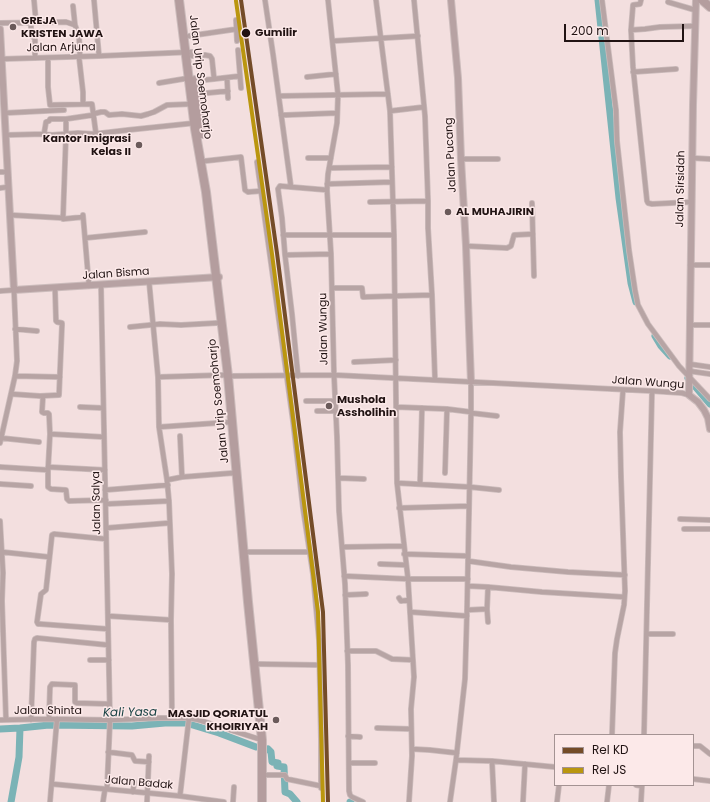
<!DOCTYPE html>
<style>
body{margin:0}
#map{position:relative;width:710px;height:802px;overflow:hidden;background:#f3dfdf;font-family:Poppins,sans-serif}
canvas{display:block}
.legend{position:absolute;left:554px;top:734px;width:140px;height:52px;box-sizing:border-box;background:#fce9e9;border:1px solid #a49393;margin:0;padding:5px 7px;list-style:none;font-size:12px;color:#211313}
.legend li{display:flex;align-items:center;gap:8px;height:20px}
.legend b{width:20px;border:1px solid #a49393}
.scale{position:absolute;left:564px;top:24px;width:120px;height:18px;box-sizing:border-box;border:2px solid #211313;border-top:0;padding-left:5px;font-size:12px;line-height:14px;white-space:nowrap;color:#211313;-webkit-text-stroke:3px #fce9e9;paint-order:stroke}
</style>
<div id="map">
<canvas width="710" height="802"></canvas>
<ul class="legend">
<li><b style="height:5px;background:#744c28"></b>Rel KD</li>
<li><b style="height:5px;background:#ba960f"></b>Rel JS</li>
</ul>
<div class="scale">200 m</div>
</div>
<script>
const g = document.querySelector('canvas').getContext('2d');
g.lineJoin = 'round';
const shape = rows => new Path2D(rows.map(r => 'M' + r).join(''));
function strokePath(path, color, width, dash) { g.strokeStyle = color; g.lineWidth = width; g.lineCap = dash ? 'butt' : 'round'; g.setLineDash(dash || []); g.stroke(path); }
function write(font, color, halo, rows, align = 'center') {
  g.font = font + ' Poppins,sans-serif'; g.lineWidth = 3; g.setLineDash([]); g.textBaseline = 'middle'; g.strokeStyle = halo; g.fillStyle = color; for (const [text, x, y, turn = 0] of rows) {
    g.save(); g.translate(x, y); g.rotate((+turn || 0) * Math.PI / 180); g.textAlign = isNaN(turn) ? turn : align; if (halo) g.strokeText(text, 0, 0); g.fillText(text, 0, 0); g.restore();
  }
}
strokePath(shape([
 [598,0,619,198,631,283,636,302],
 [655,336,661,346,670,356],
 [688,378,710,404],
 [0,729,20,728,49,725,132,726,165,723,186,723,219,733,256,747],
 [268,749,271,752,272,762,278,763,277,766,284,767,285,792,290,794,297,802],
 [11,802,19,757,20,728],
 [350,802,351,802]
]), '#7bb3b6', 7);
const street = shape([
 [34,0,36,22],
 [94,0,99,56],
 [265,0,273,54,291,187],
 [328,0,338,95,337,123,328,174,327,190,331,254,334,375,337,437,339,511,345,584,348,665,349,791,350,795,352,797,363,802],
 [376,0,390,111,394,235,397,483],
 [414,0,425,116,428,201,428,228,432,295,435,380],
 [602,0,616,110,617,141,629,250,635,290,638,305,648,324,665,347,679,366,710,399],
 [641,0,640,4,633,5,631,30,633,67,647,201,648,203,652,204,691,202],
 [668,2,695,10],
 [73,6,75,25,79,36,80,57],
 [236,20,237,41],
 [31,22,31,35,35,39,35,58],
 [0,23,66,22,75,25],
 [631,30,645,29,660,27,695,26],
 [189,36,237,29],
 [333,41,418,36],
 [238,50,241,88],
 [192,56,205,55,210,56,212,59,214,78,214,79,195,81],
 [79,57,83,92,83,104],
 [48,58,48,87,50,105,92,104,96,134],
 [2,59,99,56,192,52],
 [633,72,676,69],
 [307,77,336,74],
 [227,78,228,98],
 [214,79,240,76],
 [159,83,189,78],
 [197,94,228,91],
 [279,96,388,94],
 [390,111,424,107],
 [5,113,64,110],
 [93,114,101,112,105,112,109,115,122,114,141,116,148,114,154,112,167,105,192,104],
 [281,115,286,115,337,113],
 [66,119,66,134,63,219,83,217],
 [44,134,52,135,78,133,94,134,128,130,195,123],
 [6,135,44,134,46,122,49,121,50,119,66,119,93,115],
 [308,158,331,158],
 [692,158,710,159],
 [461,159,498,159],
 [205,161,241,157,245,190,248,192,261,191],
 [257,162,293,421,303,508,313,574,319,640,321,740,321,788],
 [329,168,392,167],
 [0,172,8,172],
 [327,184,392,182],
 [0,188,8,187],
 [370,202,428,201],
 [532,203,534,276],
 [10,215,63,218],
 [83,215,89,286],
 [283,235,394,235],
 [85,238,145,232],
 [466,246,507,248,511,246,514,235,533,234],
 [285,255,331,254],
 [690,265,710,265],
 [149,281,158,377,159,427,167,480,169,501,172,574,171,620,172,718],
 [101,285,110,720,107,789],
 [332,288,362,288,363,297,395,296],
 [0,291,14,290,17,361,15,376,0,443],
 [395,296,432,295],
 [690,325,710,325],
 [130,327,160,324,181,325,217,323,222,323],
 [15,329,37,331],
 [354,362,396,360],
 [689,364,710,367],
 [689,371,710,374],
 [15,376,60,377],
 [231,376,334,375,652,391,682,393,689,395],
 [298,376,292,314,285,255,282,218,278,189,280,186,291,187,327,190],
 [158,377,224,375,228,376],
 [11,394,40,396,59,395,62,325,62,323,57,322,56,321,55,288],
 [43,396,42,412,44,413,48,413,49,414,50,434,48,470,48,487,51,489,66,490,67,499,69,501,106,500],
 [306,401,335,401],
 [80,407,103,408],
 [396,407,447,409,471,412],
 [317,411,336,411],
 [471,413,497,416],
 [159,427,232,422],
 [50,434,104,437],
 [180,436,182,477],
 [1,438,39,442],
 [0,467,48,470],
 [48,467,105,470],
 [445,473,447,409],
 [339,478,364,479],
 [167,480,182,477,233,473,237,474],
 [0,484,31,486],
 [420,484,422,408],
 [105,490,168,485],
 [106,504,169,501],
 [399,508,469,506],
 [680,519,710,520],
 [0,521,3,573,2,601,6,720],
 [106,528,169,523],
 [684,529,710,529],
 [106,539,54,534,52,535,46,590,41,594,37,622,38,624,40,624,108,629],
 [343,547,403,546],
 [2,552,49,557],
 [247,552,310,552],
 [404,554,468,556],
 [468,561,511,567,568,572,625,575],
 [380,564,406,565],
 [344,576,408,579,468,579],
 [468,586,488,587],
 [345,595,366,594],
 [399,598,401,601,409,600],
 [467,610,487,609],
 [410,612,467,616],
 [108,616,171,620],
 [488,622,487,609,488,587,542,592,624,597],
 [647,634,673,634],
 [347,651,376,651,392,659,413,660],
 [90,660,109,660],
 [257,664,319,665],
 [49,719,50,687,52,684,75,685,75,702,77,703,109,704],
 [0,720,49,719,110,720,158,718,189,718,199,720,262,740],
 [31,720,34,642,35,639,37,638,108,645],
 [377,728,411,729],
 [612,735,615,653,617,639,624,605,625,591,621,477,620,432,623,390],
 [644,735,649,519,652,391],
 [348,736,360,737],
 [693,746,700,746,710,754],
 [412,749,430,750,457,753],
 [108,752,132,755,135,761,136,761,149,762],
 [456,760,492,761,555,767],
 [492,761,494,802],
 [349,763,375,763],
 [265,775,285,775,287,779,321,786],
 [693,779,710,781],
 [52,784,180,796,224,802],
 [636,785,642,786],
 [133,792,134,782],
 [180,796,189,718],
 [50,802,57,719],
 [103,802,105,789],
 [147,802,149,756],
 [233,802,234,787],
 [409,802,412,756,411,709,414,677,408,579,397,483,470,487,499,490],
 [450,802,456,760,465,679,467,610,471,413,471,382],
 [523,802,525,764],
 [557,802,559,785],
 [607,802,609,785],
 [641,802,642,785]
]);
const secondary = shape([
 [451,0,458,78,461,159,466,246,471,382],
 [696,0,693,105,689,395,698,402,704,410,708,418,710,429],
 [0,29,14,290,219,277]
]);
const highway = shape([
 [179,0,195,129,206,192,228,376,248,602,262,740,262,802],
 [702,0,710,7],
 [195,80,202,134]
]);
strokePath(street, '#ccbcbc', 6);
strokePath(secondary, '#ccbcbc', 8);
strokePath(highway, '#ccbcbc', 10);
strokePath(street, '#b7a4a4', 4.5);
strokePath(secondary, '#b7a2a3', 6);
strokePath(highway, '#b49d9e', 8);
strokePath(shape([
 [241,0,277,253,323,612,328,802]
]), '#744c28', 4);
strokePath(shape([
 [236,1,272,254,318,612,323,802]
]), '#ba960f', 4);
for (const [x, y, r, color] of [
 [13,27,4,"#6a5a5a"],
 [246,33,5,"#211313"],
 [139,145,4,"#6a5a5a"],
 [448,212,4,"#6a5a5a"],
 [329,406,4,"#6a5a5a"],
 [276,720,4,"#6a5a5a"]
]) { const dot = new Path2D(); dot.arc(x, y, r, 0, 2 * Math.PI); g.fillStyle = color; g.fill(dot); strokePath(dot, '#fce9e9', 1.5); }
write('bold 11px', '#211313', '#fce9e9', [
 ["GREJA",21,21],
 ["KRISTEN JAWA",21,34],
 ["Kantor Imigrasi",131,139,"right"],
 ["Kelas II",131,152,"right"],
 ["AL MUHAJIRIN",456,212],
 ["Mushola",337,400],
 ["Assholihin",337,413],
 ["MASJID QORIATUL",268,714,"right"],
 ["KHOIRIYAH",268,727,"right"]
], 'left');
write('bold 11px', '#211313', '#fce9e9', [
 ["Gumilir",255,33]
], 'left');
write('11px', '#211313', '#fce9e9', [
 ["Jalan Arjuna",61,48,-1],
 ["Jalan Urip Soemoharjo",200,77,83],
 ["Jalan Pucang",451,155,-93],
 ["Jalan Sirsidah",681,189,-89],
 ["Jalan Bisma",116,274,-4],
 ["Jalan Wungu",324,329,-91],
 ["Jalan Wungu",648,383,4],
 ["Jalan Urip Soemoharjo",219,401,-96],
 ["Jalan Salya",97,503,-91],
 ["Jalan Shinta",48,711],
 ["Jalan Badak",139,783,5]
]);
write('italic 12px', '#194244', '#fce9e9', [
 ["Kali Yasa",130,713,-1]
]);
</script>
